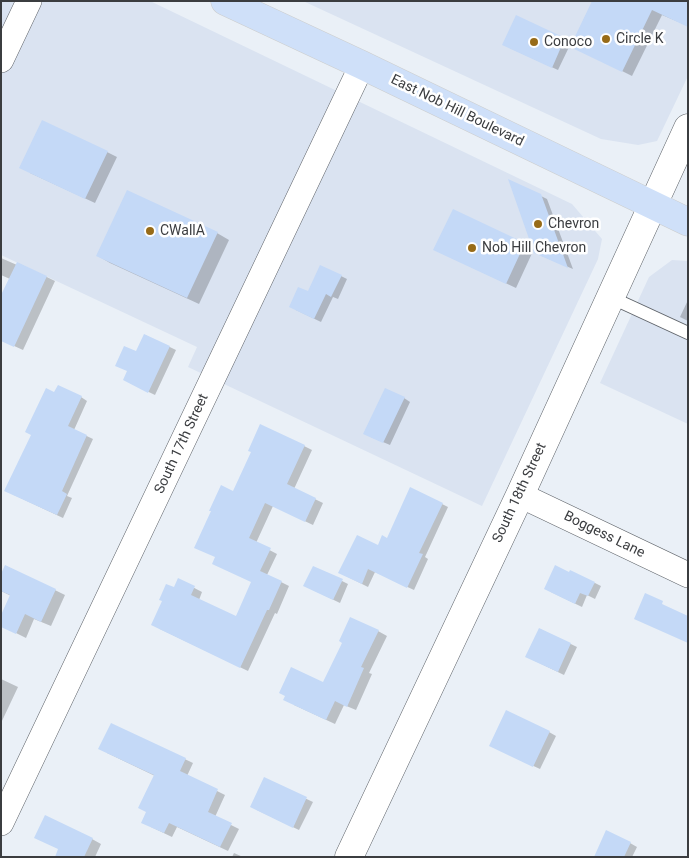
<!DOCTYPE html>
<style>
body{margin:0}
#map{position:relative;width:689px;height:858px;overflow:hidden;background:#eaf0f7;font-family:Roboto,sans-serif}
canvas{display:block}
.frame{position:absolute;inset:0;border:2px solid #3b3d40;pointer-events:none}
</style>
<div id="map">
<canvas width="689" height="858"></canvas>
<div class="frame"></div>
</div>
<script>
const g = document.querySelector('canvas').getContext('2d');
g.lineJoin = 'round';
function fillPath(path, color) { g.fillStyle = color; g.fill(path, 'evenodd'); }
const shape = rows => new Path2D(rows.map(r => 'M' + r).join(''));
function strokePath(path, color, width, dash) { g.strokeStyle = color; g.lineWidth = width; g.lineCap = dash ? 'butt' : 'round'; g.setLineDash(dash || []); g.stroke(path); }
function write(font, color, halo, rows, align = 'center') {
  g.font = font + ' Roboto,sans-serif'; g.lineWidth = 5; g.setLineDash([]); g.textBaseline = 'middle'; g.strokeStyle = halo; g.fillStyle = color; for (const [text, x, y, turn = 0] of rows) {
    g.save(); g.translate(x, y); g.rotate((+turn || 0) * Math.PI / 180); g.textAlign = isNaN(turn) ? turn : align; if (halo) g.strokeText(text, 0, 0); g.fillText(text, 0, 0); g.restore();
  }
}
fillPath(shape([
 [1,1,150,1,572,204,602,239,598,259,482,506,188,367,197,347,1,255],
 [303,1,688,1,688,76,657,141,638,145,601,139],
 [672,260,688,261,688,424,600,383,649,277]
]), '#dae3f1');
fillPath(shape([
 [688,1,688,26,662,15,632,76,570,45,558,70,510,48,516,17,572,44,590,7],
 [107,152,117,157,95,203,30,173],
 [541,196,547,199,573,269,542,256],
 [453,211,534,249,516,288,435,250],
 [217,233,229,240,199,304,110,263,98,256],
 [1,258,17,265,18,263,55,281,23,350,1,340,10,279,1,275],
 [341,276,347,279,338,299,333,297,321,322,296,310,308,293],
 [688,300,688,321,680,317],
 [145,335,176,350,155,395,130,383,136,353],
 [55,394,81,397,87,401,74,430,93,439,67,496,72,498,63,518,12,494,32,435],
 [404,398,410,402,390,445,371,437],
 [304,446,312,450,294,489,323,503,313,525,273,506,256,543,277,554,267,575,289,586,277,614,275,613,248,671,160,629,179,580,202,592,199,600,236,617,253,582,234,493],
 [442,504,448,507,425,557,428,559,414,590,375,572,368,587,346,576,378,546],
 [6,566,65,595,51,626,34,619,26,638,8,629,11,596,1,591],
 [342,581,348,584,340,603,311,589],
 [595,583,601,586,595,599,587,595,582,607,551,592],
 [540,629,577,647,564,675,533,660],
 [378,631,387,636,369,673,372,674,356,710,344,705,335,724,294,705,324,684,343,642],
 [1,679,18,687,1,723],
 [111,724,193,763,187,776,225,795,215,817,239,829,228,851,177,827,172,837,151,827,148,812,155,776,107,753],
 [549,732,556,736,540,769,497,749],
 [264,779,313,802,299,830,257,810],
 [92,839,101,844,95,857,56,857],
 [630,843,637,847,632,857,596,857],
 [234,853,243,857,232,857]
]), '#0003');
fillPath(shape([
 [592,1,688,1,688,27,652,10,622,72,570,47],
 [516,15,565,38,552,68,502,45],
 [42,120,108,151,85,199,19,168],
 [508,179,541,194,568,268,534,253],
 [127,190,218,232,187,298,96,256],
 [453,209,525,243,506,284,433,250],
 [17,262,47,276,14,347,1,341,1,295],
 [320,265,342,275,331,297,326,294,314,319,289,307,298,287,308,291],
 [144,334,170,346,148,393,123,380,127,371,115,366,124,346,136,351],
 [58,385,82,396,68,426,87,435,62,491,67,494,57,515,4,491,31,435,25,432,46,388,54,392],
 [385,388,405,397,383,443,363,434],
 [260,424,305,445,287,484,316,498,305,522,265,503,249,538,271,548,260,571,282,581,269,610,267,610,240,668,151,625,162,601,159,600,166,584,174,587,178,578,195,586,191,595,236,616,251,582,212,564,215,557,194,548,211,511,209,511,221,485,233,491,251,452,248,451],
 [410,487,443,503,419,553,423,554,407,588,368,569,362,584,338,573,357,535,378,545,382,535,387,538],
 [5,565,56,589,41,622,25,614,16,634,1,627,1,615,10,595,1,591,1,574],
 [555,565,569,572,570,570,595,582,588,596,580,593,575,604,544,589],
 [313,566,343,579,333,600,303,586],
 [645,593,663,601,662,604,688,616,688,643,634,619],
 [350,617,379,630,361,667,364,668,347,707,335,701,326,720,283,700,285,696,279,693,291,667,323,682,342,643,339,641],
 [539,628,571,643,558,672,525,657],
 [506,710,550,731,533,767,489,746],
 [111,723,186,758,180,771,218,789,208,812,232,823,220,847,169,823,164,833,141,823,146,812,138,808,154,775,98,749],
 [264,777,307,797,293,828,250,807],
 [45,815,93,838,84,857,55,857,58,849,34,838],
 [606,830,631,842,624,857,594,857]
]), '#c4d9f7');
const service = shape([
 [610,297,688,333]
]);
const minor = shape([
 [1,60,29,1],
 [520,495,688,575],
 [1,823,362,65]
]);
const tertiary = shape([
 [349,857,520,495,688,128]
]);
const primary = shape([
 [225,1,362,65,688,222]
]);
strokePath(service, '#60656b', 14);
strokePath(minor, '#60656b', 26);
strokePath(tertiary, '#60656b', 29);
strokePath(primary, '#cccdcd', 29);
strokePath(service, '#fff', 12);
strokePath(minor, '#fff', 25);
strokePath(tertiary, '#fff', 28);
strokePath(primary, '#cfe0f9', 28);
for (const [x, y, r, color] of [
 [606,39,5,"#976b18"],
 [534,42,5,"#976b18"],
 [538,224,5,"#976b18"],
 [150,231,5,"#976b18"],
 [472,248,5,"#976b18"]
]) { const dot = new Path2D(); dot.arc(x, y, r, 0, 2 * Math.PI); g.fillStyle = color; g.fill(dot); strokePath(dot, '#fff', 2); }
write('14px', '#3b3d40', '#fff', [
 ["Circle K",616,39],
 ["Conoco",544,42],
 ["Chevron",548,224],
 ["CWallA",160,231],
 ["Nob Hill Chevron",482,248]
], 'left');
write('14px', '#3b3d40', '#fff', [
 ["East Nob Hill Boulevard",457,111,26],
 ["South 17th Street",182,444,-65],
 ["South 18th Street",520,493,-65],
 ["Boggess Lane",604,535,26]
]);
</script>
